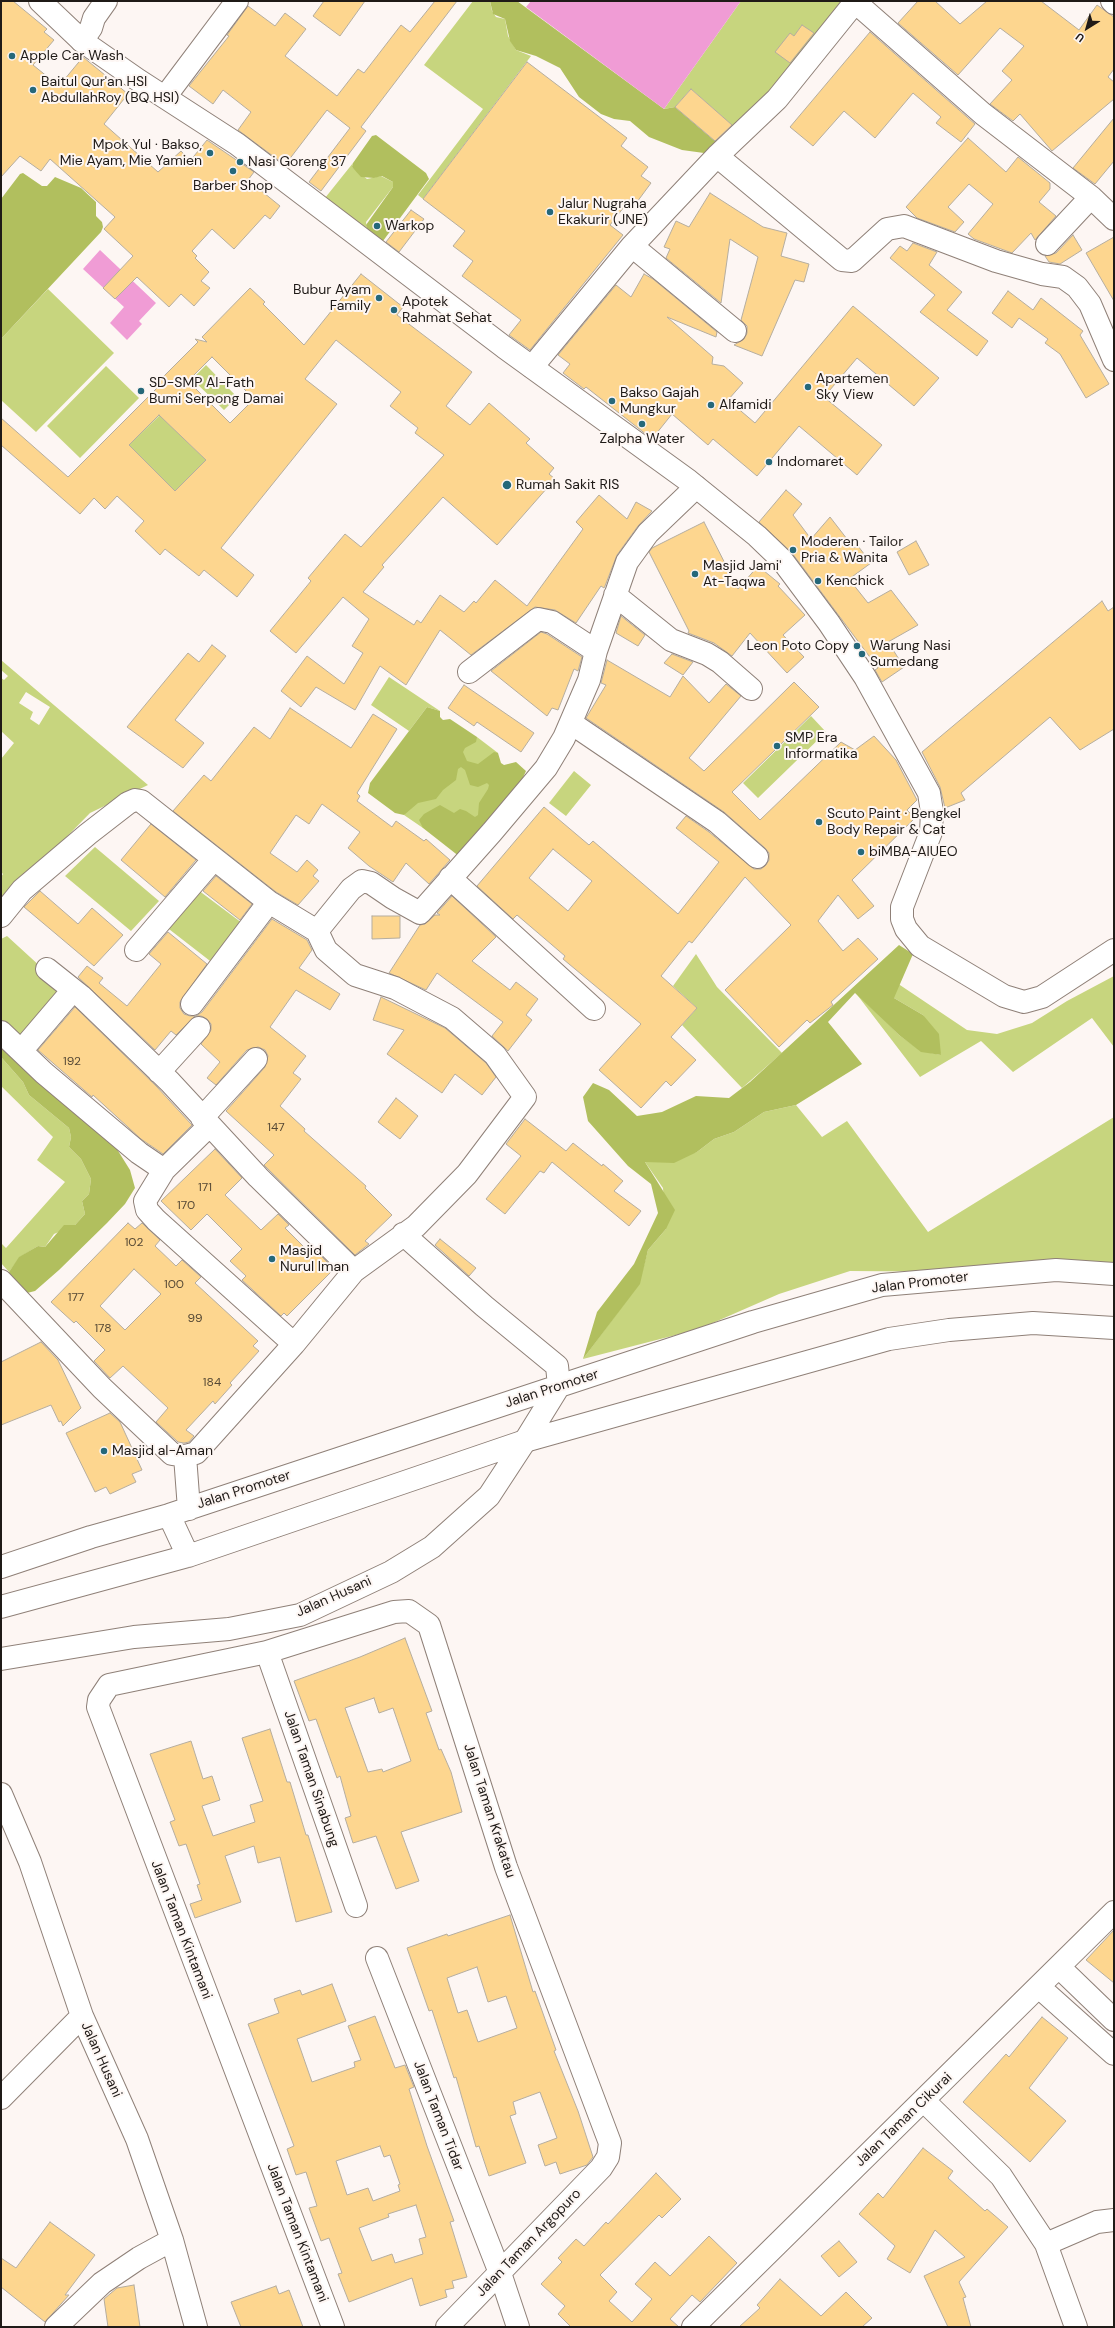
<!DOCTYPE html>
<meta charset="utf-8">
<style>
body{margin:0}
#map{position:relative;width:1115px;height:2328px;overflow:hidden;background:#fdf6f3;font-family:"DM Sans",sans-serif}
canvas{display:block}
.frame{position:absolute;inset:0;border:2px solid #1f1a17;pointer-events:none}
.north{position:absolute;left:1067px;top:8px;width:40px;height:40px;-webkit-text-stroke:3px #fdf6f3;paint-order:stroke;rotate:217deg;font-size:11px;font-weight:700;line-height:16px;text-align:center;color:#1f1a17}
.north::after{content:'';display:block;margin:auto;width:14px;height:18px;background:#1f1a17;clip-path:polygon(50% 0,100% 100%,50% 72%,0 100%)}
</style>
<div id="map">
<canvas width="1115" height="2328"></canvas>
<div class="frame"></div>
<div class="north">U</div>
</div>
<script>
const g = document.querySelector('canvas').getContext('2d');
g.lineJoin = 'round';
function fillPath(path, color) { g.fillStyle = color; g.fill(path, 'evenodd'); }
const shape = rows => new Path2D(rows.map(r => 'M' + r).join(''));
function strokePath(path, color, width, dash) { g.strokeStyle = color; g.lineWidth = width; g.lineCap = dash ? 'butt' : 'round'; g.setLineDash(dash || []); g.stroke(path); }
function write(font, color, halo, rows, align = 'center') {
  g.font = font + ' "DM Sans",sans-serif'; g.lineWidth = 4; g.setLineDash([]); g.textBaseline = 'middle'; g.strokeStyle = halo; g.fillStyle = color; for (const [text, x, y, turn = 0] of rows) {
    g.save(); g.translate(x, y); g.rotate((+turn || 0) * Math.PI / 180); g.textAlign = isNaN(turn) ? turn : align; if (halo) g.strokeText(text, 0, 0); g.fillText(text, 0, 0); g.restore();
  }
}
fillPath(shape([
 [473,1,490,1,492,11,496,17,505,19,508,36,516,50,531,56,423,199,418,195,483,109,424,65],
 [741,1,862,1,737,130,691,89,675,107,664,109],
 [353,163,352,167,367,179,381,176,393,182,393,187,366,222,367,229,325,198],
 [48,289,114,353,36,432,1,400,1,339],
 [206,365,237,397,224,410,192,379],
 [106,366,139,398,80,458,47,426],
 [160,415,206,460,175,491,129,445],
 [1,660,148,785,90,813,1,904,1,877,3,874,1,872,1,759,14,743,1,731,1,678,4,680,8,676,1,670],
 [26,692,50,707,39,725,30,719,33,712,19,703],
 [389,677,440,711,427,707,409,731,371,705],
 [811,716,826,732,758,798,743,783],
 [467,736,477,737,498,753,496,785,476,824,436,816,423,828,404,815,426,768],
 [574,771,591,785,566,816,549,803],
 [95,847,159,901,131,931,65,876],
 [198,890,242,923,214,964,165,926],
 [7,936,65,989,20,1041,1,1022,1,939],
 [696,954,717,987,782,1053,742,1088,682,1025,697,1008,673,986],
 [882,973,967,1030,997,1034,1032,1023,1067,1001,1114,976,1114,1047,1092,1018,1013,1072,981,1041,920,1077,855,992,899,1035,921,1051,941,1055,923,1015,894,998],
 [1,1057,23,1082,29,1095,69,1128,71,1137,69,1147,81,1159,91,1179,89,1194,82,1201,85,1214,75,1225,54,1234,45,1247,38,1246,20,1257,9,1272,1,1263,1,1243,6,1248,65,1182,37,1160,53,1137,1,1086],
 [796,1105,822,1137,847,1121,928,1232,1114,1117,1114,1273,850,1271,779,1294,699,1329,583,1359,639,1284,648,1250,666,1229,663,1188,645,1162,697,1152,714,1139,734,1132,764,1112]
]), '#c7d57e');
fillPath(shape([
 [490,1,517,1,664,109,675,107,722,147,712,153,704,153,682,150,649,137,630,121,614,119,601,114,579,97,560,68,536,56,516,50,510,41,505,19,493,14],
 [376,135,426,173,429,179,383,241,367,229,366,225,393,187,393,182,382,176,374,178,361,177,352,167,353,163,372,136],
 [23,173,42,186,47,186,55,177,81,188,96,202,96,216,102,222,103,227,101,232,1,339,1,199,20,174],
 [427,707,440,711,440,717,443,720,450,719,477,737,476,742,465,748,463,752,467,761,478,764,494,752,498,753,501,763,504,765,516,762,526,771,519,786,460,857,423,828,419,820,424,814,440,805,454,813,460,809,466,811,475,817,478,815,479,803,488,789,489,785,487,783,478,787,470,785,465,770,461,767,458,769,456,780,443,790,436,799,418,803,404,815,395,813,368,793,370,783],
 [899,945,913,954,894,998,923,1015,939,1034,941,1055,921,1052,899,1035,855,993,828,1022,862,1064,796,1105,764,1112,734,1132,714,1139,697,1152,674,1163,645,1162,675,1210,666,1229,648,1250,640,1284,583,1359,597,1312,634,1264,658,1213,651,1184,628,1166,588,1121,583,1097,593,1083,609,1090,637,1116,662,1112,696,1096,729,1098,750,1082],
 [1,1043,115,1146,130,1170,135,1188,125,1204,107,1223,59,1270,35,1291,23,1294,12,1282,9,1272,19,1257,38,1246,45,1247,64,1225,75,1225,85,1214,82,1201,89,1194,91,1179,81,1159,69,1147,71,1137,69,1128,29,1095,23,1082,1,1057]
]), '#b1bf5e');
fillPath(shape([
 [531,1,741,1,664,109,526,7],
 [100,250,156,303,139,321,142,324,127,340,110,323,124,307,83,269]
]), '#f09cd5');
const building = shape([
 [1,1,13,1,47,29,44,32,54,40,33,65,59,86,83,57,128,94,104,124,158,172,181,151,190,161,207,140,254,172,248,180,280,206,270,219,265,215,234,249,212,229,192,251,197,256,195,258,209,272,201,281,210,288,194,306,181,294,169,307,137,277,115,299,103,288,133,256,104,229,115,217,50,159,41,171,20,156,1,177,1,1],
 [324,1,365,1,340,36,313,16,324,1],
 [435,1,457,1,361,127,366,131,321,191,309,182,350,128,327,110,285,165,238,130,251,112,223,90,213,104,189,86,229,36,227,35,248,6,275,26,285,13,306,29,285,56,337,96,358,69,364,73,401,25,410,32,435,1],
 [918,1,935,1,960,24,987,1,1041,1,1079,30,1097,5,1114,17,1114,69,1108,77,1114,82,1114,99,1052,151,1020,114,1013,121,990,104,1012,80,1002,71,1024,46,1000,28,958,75,898,23,918,1],
 [802,25,814,33,790,63,775,52,790,33,794,36,802,25],
 [870,32,975,124,961,142,936,123,941,117,913,93,875,138,844,111,813,146,790,127,870,32],
 [527,62,627,138,621,146,648,167,641,176,651,183,637,202,631,198,610,225,623,235,530,350,509,335,521,320,462,276,473,261,453,246,465,231,423,199,527,62],
 [691,89,732,125,715,141,675,107,691,89],
 [1114,118,1114,161,1095,184,1073,168,1114,118],
 [968,138,1006,172,1018,157,1050,183,1050,189,1039,202,1056,216,1035,240,1031,233,1012,253,974,239,968,234,993,204,969,184,948,207,964,222,955,232,917,218,906,207,968,138],
 [710,193,763,227,787,233,781,256,809,264,804,282,795,280,762,356,734,345,744,339,747,333,747,326,741,320,758,257,730,239,721,303,666,258,670,249,664,247,676,221,689,227,710,193],
 [411,210,424,219,399,252,386,242,411,210],
 [1073,235,1082,250,1060,264,1049,262,1045,256,1056,253,1073,235],
 [1114,237,1114,301,1086,253,1114,237],
 [913,243,937,252,929,265,962,292,947,310,988,341,977,356,920,312,935,295,890,258,900,246,907,251,913,243],
 [361,274,403,307,397,315,472,372,446,406,470,425,489,403,530,439,526,443,554,468,549,474,555,479,497,545,443,497,382,565,384,567,363,592,414,625,417,620,421,623,440,595,464,612,474,601,476,603,495,580,527,606,583,529,576,522,599,495,627,519,636,502,652,511,638,526,617,555,605,586,604,588,601,586,576,623,555,610,535,607,471,655,440,630,406,685,380,666,355,710,316,687,301,707,281,691,307,656,344,684,363,653,352,646,369,619,343,597,296,653,270,631,311,581,308,578,345,534,361,547,444,455,415,433,418,428,390,406,401,392,336,340,305,379,337,404,221,548,254,575,237,597,204,570,199,576,165,549,160,555,135,531,144,521,117,496,105,509,94,498,80,514,1,445,1,418,68,477,160,385,157,383,198,342,195,339,207,342,202,337,250,288,265,302,263,304,304,345,361,274],
 [212,357,254,399,230,423,188,381,212,357],
 [159,415,206,460,175,491,129,445,159,415],
 [644,274,653,279,717,332,716,337,667,317,713,357,712,364,724,366,743,383,728,400,755,423,853,306,939,378,914,406,857,358,824,397,882,445,857,475,799,426,757,476,713,439,708,445,672,414,652,439,586,387,584,389,563,373,570,364,558,355,616,285,631,297,644,274],
 [1008,291,1033,310,1041,298,1083,331,1080,335,1109,384,1086,398,1060,354,1045,343,1048,339,1019,318,1012,328,992,313,1008,291],
 [786,490,802,504,793,515,811,539,830,517,854,548,858,546,871,563,849,579,868,603,891,590,918,625,888,642,904,667,882,682,875,670,878,668,792,553,759,522,786,490],
 [704,522,738,589,758,566,780,584,778,586,805,615,783,635,804,657,787,673,750,633,732,656,714,643,688,633,689,631,649,552,652,548,704,522],
 [916,541,929,565,909,575,897,552,916,541],
 [1102,601,1108,611,1114,607,1114,729,1080,750,1050,717,961,793,965,800,945,808,940,787,922,752,1102,601],
 [621,616,645,635,638,646,616,633,621,616],
 [541,632,547,634,582,657,578,671,574,669,558,710,552,708,547,716,491,671,541,632],
 [212,645,226,656,175,720,204,743,183,768,127,727,188,653,199,662,212,645],
 [672,654,693,662,683,675,664,663,672,654],
 [607,660,670,697,683,676,709,703,726,684,741,696,689,758,704,771,794,682,819,707,732,792,760,820,841,742,855,750,874,736,896,760,917,800,907,810,915,818,852,880,874,906,858,919,838,895,818,921,843,951,858,938,878,959,831,1002,833,1005,810,1023,807,1020,779,1047,725,990,791,925,745,877,692,943,689,941,661,976,697,1008,671,1037,696,1060,671,1086,666,1081,641,1108,599,1070,641,1024,563,959,565,956,517,915,513,919,477,886,544,807,589,845,593,841,678,914,719,862,676,828,686,816,709,832,754,869,761,869,766,865,769,860,769,853,765,848,724,812,586,718,606,685,601,683,607,660],
 [553,849,592,881,568,911,529,878,553,849],
 [464,685,534,733,521,752,477,722,474,726,448,708,464,685],
 [290,708,351,748,373,714,397,729,357,793,360,796,357,801,392,827,396,821,424,841,426,839,450,860,429,884,406,863,393,882,369,866,348,848,360,832,322,804,309,824,296,815,270,853,297,872,307,860,318,870,313,876,319,881,298,905,276,892,173,811,204,775,211,781,254,727,270,739,290,708],
 [151,824,196,860,165,897,121,860,151,824],
 [216,876,252,904,240,920,203,891,216,876],
 [40,891,78,924,92,908,123,935,94,966,24,907,40,891],
 [452,896,496,937,472,961,510,990,516,982,538,999,526,1015,532,1020,508,1051,492,1036,503,1022,437,973,426,990,389,973,420,925,425,924,435,915,440,915,437,913,452,896],
 [372,916,400,916,400,938,372,939,372,916],
 [272,919,307,940,312,950,299,968,340,994,330,1010,296,990,270,1027,306,1056,293,1073,301,1079,280,1106,305,1129,304,1131,366,1186,365,1188,392,1215,365,1241,369,1244,355,1255,264,1165,274,1155,226,1111,265,1067,268,1056,265,1050,258,1047,247,1050,216,1085,207,1078,220,1062,201,1044,211,1030,211,1024,207,1019,201,1016,195,1016,176,1035,171,1031,155,1050,78,977,87,966,103,978,99,983,127,1006,161,964,149,954,168,932,207,964,180,1002,180,1008,184,1014,190,1016,196,1016,202,1012,272,919],
 [381,997,445,1028,486,1063,496,1077,482,1095,455,1074,442,1093,387,1054,404,1030,373,1020,381,997],
 [75,1007,157,1087,192,1125,163,1154,141,1139,93,1095,92,1097,38,1050,75,1007],
 [396,1098,418,1116,400,1139,378,1122,396,1098],
 [525,1119,566,1151,573,1143,602,1166,603,1164,623,1181,614,1191,641,1211,629,1226,552,1162,544,1173,540,1171,505,1214,486,1199,521,1156,506,1144,525,1119],
 [215,1149,242,1178,225,1195,261,1230,278,1214,289,1225,285,1228,313,1256,317,1252,334,1269,287,1316,284,1313,281,1316,242,1280,246,1276,230,1261,242,1249,207,1214,191,1230,161,1201,215,1149],
 [128,1223,135,1229,142,1223,160,1240,155,1246,176,1266,182,1260,201,1277,195,1283,258,1341,253,1346,259,1351,230,1383,232,1385,215,1404,213,1401,186,1430,194,1436,189,1442,184,1443,178,1442,156,1422,168,1408,123,1366,110,1378,94,1361,105,1350,76,1321,74,1323,51,1302,128,1223],
 [134,1269,161,1294,125,1330,100,1306,134,1269],
 [440,1239,476,1268,469,1276,435,1245,440,1239],
 [41,1342,58,1360,81,1408,63,1426,61,1421,59,1422,51,1405,1,1425,1,1362,41,1342],
 [110,1413,120,1422,142,1470,132,1474,136,1482,110,1494,106,1487,95,1492,66,1433,110,1413],
 [405,1638,432,1711,426,1713,439,1750,441,1749,451,1772,462,1812,401,1832,419,1881,396,1889,376,1836,353,1843,345,1818,351,1816,340,1776,337,1778,316,1719,309,1721,294,1681,360,1657,405,1638],
 [374,1698,379,1713,393,1708,411,1761,383,1772,382,1769,368,1772,345,1708,374,1698],
 [270,1729,287,1782,290,1782,306,1835,308,1835,332,1912,296,1922,280,1857,258,1863,254,1846,225,1856,241,1902,195,1918,190,1904,202,1900,197,1885,200,1884,186,1844,179,1846,170,1822,175,1820,150,1754,191,1741,203,1779,212,1776,220,1800,202,1806,213,1836,255,1822,250,1805,263,1801,242,1738,270,1729],
 [510,1915,533,1992,535,1991,556,2050,554,2051,578,2111,593,2157,587,2165,560,2174,556,2162,545,2166,538,2145,557,2138,540,2092,513,2102,516,2114,510,2116,526,2163,489,2176,479,2146,476,2147,456,2077,454,2078,432,2010,429,2011,407,1948,447,1934,448,1936,510,1915],
 [477,1967,488,2002,506,1996,517,2028,478,2042,467,2010,458,2013,447,1978,477,1967],
 [1114,1930,1114,1983,1086,1960,1114,1930],
 [332,1984,346,2021,297,2039,312,2082,355,2067,354,2062,361,2060,348,2026,375,2016,395,2068,405,2065,414,2087,409,2089,427,2146,454,2221,450,2222,467,2277,452,2281,454,2288,445,2290,447,2297,420,2306,412,2278,349,2302,338,2274,342,2273,329,2238,321,2241,309,2208,317,2206,306,2172,296,2175,287,2149,294,2146,248,2024,279,2013,274,1999,300,1990,302,1995,332,1984],
 [380,2146,384,2157,390,2155,400,2184,398,2185,400,2191,373,2201,368,2188,347,2195,336,2161,380,2146],
 [416,2205,426,2237,419,2239,423,2254,395,2263,392,2254,372,2261,359,2228,389,2217,388,2214,416,2205],
 [1042,2017,1068,2038,1029,2088,1066,2121,1030,2162,963,2102,1006,2054,1009,2057,1042,2017],
 [923,2148,953,2171,948,2178,985,2211,987,2209,1008,2227,959,2282,966,2297,963,2298,971,2327,948,2327,924,2276,965,2257,935,2230,910,2273,887,2259,895,2246,859,2214,878,2193,883,2198,923,2148],
 [656,2173,681,2199,662,2218,659,2215,600,2275,617,2292,609,2301,632,2322,652,2299,635,2284,655,2262,670,2276,709,2236,737,2263,700,2302,692,2295,670,2319,679,2327,571,2327,558,2314,565,2306,541,2284,562,2262,558,2258,576,2239,584,2246,606,2222,608,2224,656,2173],
 [50,2222,95,2255,65,2295,69,2295,45,2322,1,2287,1,2258,16,2268,50,2222],
 [839,2241,857,2262,839,2277,821,2256,839,2241],
 [780,2279,821,2316,846,2292,872,2318,862,2327,739,2327,760,2308,757,2305,780,2279],
 [134,2285,140,2327,108,2327,104,2299,117,2288,134,2285],
 [276,2286,279,2294,289,2290,303,2327,241,2327,231,2302,276,2286]
]);
fillPath(building, '#fdd68f');
strokePath(building, '#b5ad9f', 1);
const street = shape([
 [1112,1,1114,3],
 [855,2,983,114,1091,197,1114,219],
 [82,41,91,28,94,18,106,1],
 [165,97,237,1],
 [717,156,842,260,852,261,887,229,904,226,996,261,1042,274,1063,277,1077,287,1090,304,1114,360],
 [1047,244,1091,197],
 [632,246,735,331],
 [532,367,632,246,717,156,777,99,856,1],
 [615,595,671,640,707,654,720,662,751,689],
 [469,672,538,619,552,622,596,651],
 [571,723,717,822,757,857],
 [450,878,594,1009],
 [1,916,22,890,88,834,128,803,135,800,141,801,269,902,317,931],
 [136,950,213,860],
 [47,969,81,996,170,1082,258,1177,354,1271],
 [192,1004,269,902],
 [1,1032,44,1073,139,1153,164,1170,145,1201,147,1210,156,1220,294,1344],
 [21,1051,73,990],
 [159,1072,199,1028],
 [202,1118,256,1059],
 [164,1170,209,1126],
 [1,1281,102,1388,172,1454,185,1456,196,1453,294,1344,354,1271,416,1226,467,1174,525,1097,495,1055,452,1018,395,988,355,975,326,950,317,931,351,889,362,881,371,883,393,898,420,913,492,832,546,768,564,738,589,680,596,651,627,562,648,533,696,487],
 [185,1456,189,1509],
 [169,1515,188,1556],
 [1,1567,91,1537,169,1515,559,1386,557,1366,484,1306,403,1234],
 [1,1607,188,1556,525,1441],
 [267,1652,356,1906],
 [1,1659,134,1637,229,1629,300,1615,391,1572,432,1547,489,1496,525,1441],
 [1,1794,30,1862,82,2016,137,2139,172,2240,196,2327],
 [377,1958,500,2273,518,2327],
 [1059,1967,1114,2020],
 [1039,1987,1114,2054],
 [1,2098,82,2016],
 [924,2101,1001,2176,1046,2244,1076,2327],
 [1046,2244,1097,2222,1114,2220],
 [56,2327,102,2283,139,2258,172,2240],
 [333,2327,98,1707,99,1700,109,1685,267,1652,394,1612,409,1611,429,1625,506,1867,610,2143,608,2157,601,2168,447,2327],
 [693,2327,1114,1912]
]);
const secondary = shape([
 [40,1,82,41,138,80,237,144,504,347,689,481,757,536,782,560,829,623,865,677,929,793,932,812,931,832,902,907,902,919,906,929,920,946,1004,996,1024,1002,1042,997,1114,950],
 [525,1441,559,1386,753,1322,882,1285,1056,1270,1114,1274],
 [525,1441,889,1339,949,1330,1033,1323,1114,1328]
]);
strokePath(street, '#8f8078', 24);
strokePath(secondary, '#8f8078', 24);
strokePath(street, '#fff', 22);
strokePath(secondary, '#fff', 22);
for (const [x, y, r, color] of [
 [12,56,4,"#25687a"],
 [33,90,4,"#25687a"],
 [210,153,4,"#25687a"],
 [240,162,4,"#25687a"],
 [233,171,4,"#25687a"],
 [550,212,4,"#25687a"],
 [377,226,4,"#25687a"],
 [379,298,4,"#25687a"],
 [394,310,4,"#25687a"],
 [808,387,4,"#25687a"],
 [141,391,4,"#25687a"],
 [612,401,4,"#25687a"],
 [711,405,4,"#25687a"],
 [642,424,4,"#25687a"],
 [769,462,4,"#25687a"],
 [507,485,5,"#25687a"],
 [793,550,4,"#25687a"],
 [695,574,4,"#25687a"],
 [818,581,4,"#25687a"],
 [857,646,4,"#25687a"],
 [862,654,4,"#25687a"],
 [777,746,4,"#25687a"],
 [819,822,4,"#25687a"],
 [861,852,4,"#25687a"],
 [272,1259,4,"#25687a"],
 [104,1451,4,"#25687a"]
]) { const dot = new Path2D(); dot.arc(x, y, r, 0, 2 * Math.PI); g.fillStyle = color; g.fill(dot); strokePath(dot, '#fdf6f3', 1.5); }
write('12px', '#564935', null, [
 ["192",72,1062],
 ["147",276,1128],
 ["171",205,1188],
 ["170",186,1206],
 ["102",134,1243],
 ["100",174,1285],
 ["177",76,1298],
 ["99",195,1319],
 ["178",103,1329],
 ["184",212,1383]
]);
write('14px', '#1f1a17', '#fdf6f3', [
 ["Apple Car Wash",20,56],
 ["Baitul Qur'an HSI",41,82],
 ["AbdullahRoy (BQ HSI)",41,98],
 ["Mpok Yul · Bakso,",202,145,"right"],
 ["Mie Ayam, Mie Yamien",202,161,"right"],
 ["Nasi Goreng 37",248,162],
 ["Barber Shop",233,186,"center"],
 ["Jalur Nugraha",558,204],
 ["Ekakurir (JNE)",558,220],
 ["Warkop",385,226],
 ["Bubur Ayam",371,290,"right"],
 ["Family",371,306,"right"],
 ["Apotek",402,302],
 ["Rahmat Sehat",402,318],
 ["Apartemen",816,379],
 ["Sky View",816,395],
 ["SD-SMP Al-Fath",149,383],
 ["Bumi Serpong Damai",149,399],
 ["Bakso Gajah",620,393],
 ["Mungkur",620,409],
 ["Alfamidi",719,405],
 ["Zalpha Water",642,439,"center"],
 ["Indomaret",777,462],
 ["Rumah Sakit RIS",516,485],
 ["Moderen · Tailor",801,542],
 ["Pria & Wanita",801,558],
 ["Masjid Jami'",703,566],
 ["At-Taqwa",703,582],
 ["Kenchick",826,581],
 ["Leon Poto Copy",849,646,"right"],
 ["Warung Nasi",870,646],
 ["Sumedang",870,662],
 ["SMP Era",785,738],
 ["Informatika",785,754],
 ["Scuto Paint · Bengkel",827,814],
 ["Body Repair & Cat",827,830],
 ["biMBA-AIUEO",869,852],
 ["Masjid",280,1251],
 ["Nurul Iman",280,1267],
 ["Masjid al-Aman",112,1451]
], 'left');
write('14px', '#1f1a17', '#fdf6f3', [
 ["Jalan Promoter",920,1283,-7],
 ["Jalan Promoter",552,1389,-18],
 ["Jalan Promoter",244,1490,-18],
 ["Jalan Husani",334,1597,-24],
 ["Jalan Taman Sinabung",311,1779,71],
 ["Jalan Taman Krakatau",489,1811,72],
 ["Jalan Taman Kintamani",181,1930,69],
 ["Jalan Husani",101,2060,66],
 ["Jalan Taman Tidar",438,2116,69],
 ["Jalan Taman Cikurai",904,2120,-44],
 ["Jalan Taman Kintamani",297,2233,69],
 ["Jalan Taman Argopuro",529,2243,-46]
]);
</script>
